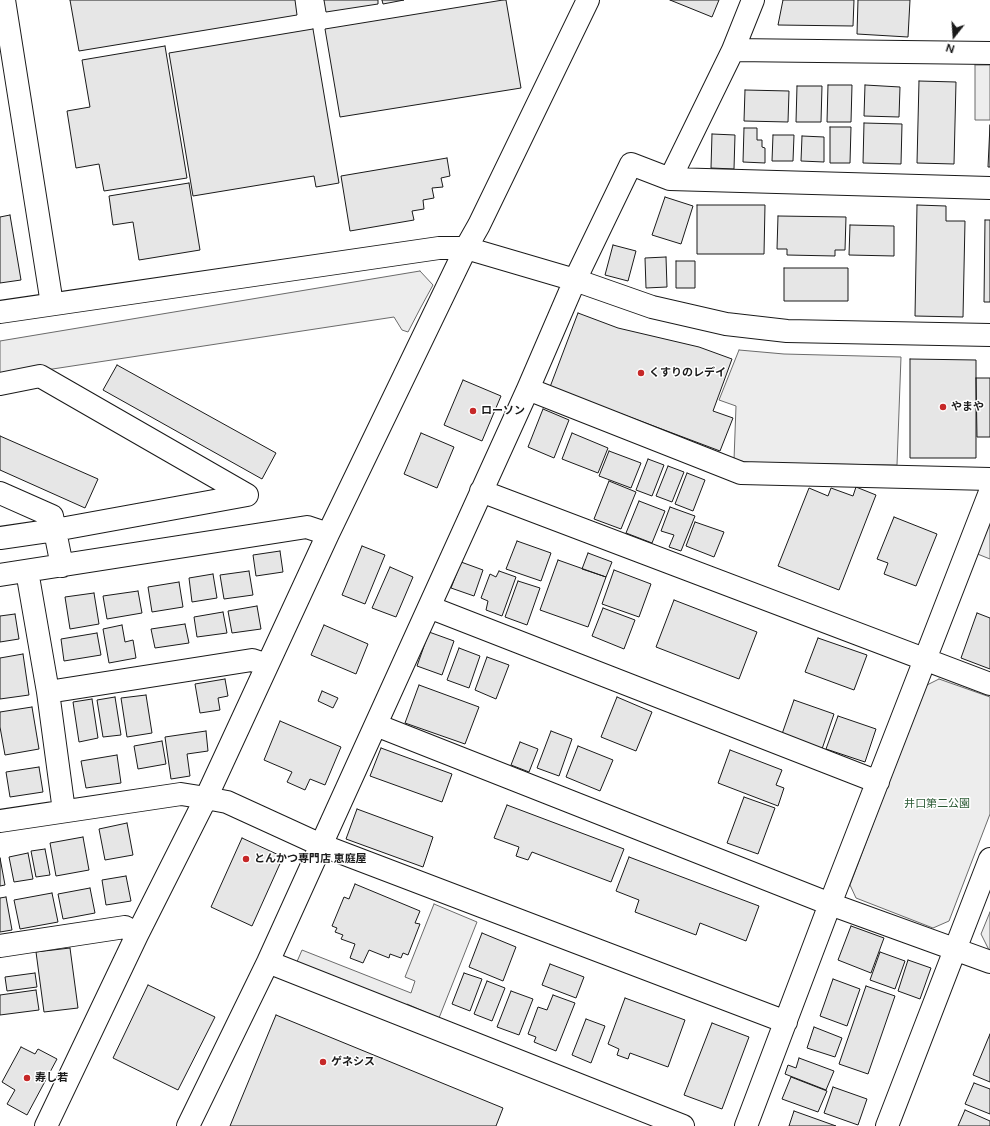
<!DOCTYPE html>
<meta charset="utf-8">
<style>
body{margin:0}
#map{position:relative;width:990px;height:1126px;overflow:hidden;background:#fff;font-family:Figtree,sans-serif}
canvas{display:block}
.north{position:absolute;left:934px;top:16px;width:40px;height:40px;-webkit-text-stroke:3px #fff;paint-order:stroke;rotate:197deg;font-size:11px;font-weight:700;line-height:16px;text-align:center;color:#1a1a1a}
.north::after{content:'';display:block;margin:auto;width:14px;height:18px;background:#1a1a1a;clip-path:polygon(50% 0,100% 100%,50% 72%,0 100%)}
</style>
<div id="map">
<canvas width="990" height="1126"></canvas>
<div class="north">N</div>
</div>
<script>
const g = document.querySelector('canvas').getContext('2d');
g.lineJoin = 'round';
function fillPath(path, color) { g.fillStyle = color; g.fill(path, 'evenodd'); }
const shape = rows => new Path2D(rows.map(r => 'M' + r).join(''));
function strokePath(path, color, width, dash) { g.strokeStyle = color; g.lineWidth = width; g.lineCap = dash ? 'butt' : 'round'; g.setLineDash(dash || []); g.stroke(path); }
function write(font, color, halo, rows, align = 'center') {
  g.font = font + ' Figtree,"Noto Sans JP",sans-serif'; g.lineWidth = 3; g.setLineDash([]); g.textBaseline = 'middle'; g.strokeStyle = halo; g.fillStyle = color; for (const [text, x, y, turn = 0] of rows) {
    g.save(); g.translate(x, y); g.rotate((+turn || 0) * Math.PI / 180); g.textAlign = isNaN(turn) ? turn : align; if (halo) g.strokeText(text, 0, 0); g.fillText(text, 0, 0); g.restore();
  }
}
const built = shape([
 [975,65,990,65,990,120,975,120,975,65],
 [420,271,433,285,421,307,408,332,402,330,394,317,0,377,0,341,420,271],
 [739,350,784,354,901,357,897,465,753,463,734,460,736,406,719,400,739,350],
 [990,516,990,559,975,553,990,516],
 [939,679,990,697,990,814,949,921,933,928,856,898,850,885,925,686,939,679],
 [434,904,477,922,439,1018,407,1004,405,1007,296,964,302,950,411,993,415,981,405,977,434,904],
 [990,912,990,952,981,934,990,912]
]);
fillPath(built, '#ededed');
strokePath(built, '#6a6a6a', 1);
const building = shape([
 [70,0,295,0,297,15,79,51,70,0],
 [324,0,378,0,378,4,326,12,324,0],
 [382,0,404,0,383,4,382,0],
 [503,0,506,0,521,88,340,117,325,29,503,0],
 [670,0,719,0,712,17,670,0],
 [783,0,854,0,853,26,778,25,783,0],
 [858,0,910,0,908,37,857,34,858,0],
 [313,29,339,183,316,187,314,176,193,196,169,53,313,29],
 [165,46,187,178,104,191,99,164,76,168,67,111,90,107,82,60,165,46],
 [919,81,956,82,954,164,917,163,919,81],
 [828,85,852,85,851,122,827,122,828,85],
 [865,85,900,87,899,117,864,116,865,85],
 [797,86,822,86,821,122,796,122,797,86],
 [745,90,789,91,788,122,744,121,745,90],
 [864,123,902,124,901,164,863,163,864,123],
 [990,125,990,167,988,167,990,125],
 [830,127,851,127,850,163,830,163,830,127],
 [744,128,757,128,757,140,762,140,762,147,765,148,765,163,743,162,744,128],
 [712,134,735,135,734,169,711,168,712,134],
 [773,135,794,135,793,161,772,161,773,135],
 [802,136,824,137,824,162,801,161,802,136],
 [447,158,450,176,441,178,443,187,432,188,434,198,423,200,424,209,412,211,414,220,350,231,341,176,447,158],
 [189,183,200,250,139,260,133,222,113,225,109,196,189,183],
 [665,197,693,206,681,244,652,235,665,197],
 [697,205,765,205,764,254,697,254,697,205],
 [917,205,946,206,946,221,965,221,963,317,915,316,917,205],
 [10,215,21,280,0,283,0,217,10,215],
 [778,216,846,217,845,250,835,250,835,256,787,255,787,249,777,249,778,216],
 [985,220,990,220,990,302,984,302,985,220],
 [850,225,894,226,894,256,849,255,850,225],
 [613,245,636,251,628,281,605,275,613,245],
 [666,257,667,287,646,288,645,258,666,257],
 [676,261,695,261,695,288,676,288,676,261],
 [784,268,848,268,848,301,784,301,784,268],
 [578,313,618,328,699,347,732,359,713,411,733,418,720,451,550,387,578,313],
 [910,359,976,360,976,458,910,458,910,359],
 [117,365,276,453,262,479,103,390,117,365],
 [976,378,990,378,990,437,977,437,976,378],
 [463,380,501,396,482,441,444,425,463,380],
 [543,409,569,420,554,458,528,447,543,409],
 [421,433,454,447,437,488,404,474,421,433],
 [572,433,608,448,598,473,562,459,572,433],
 [0,436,98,479,85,508,0,470,0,436],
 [609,451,641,463,631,488,599,476,609,451],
 [648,459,664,465,652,496,636,490,648,459],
 [668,466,684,472,672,502,656,496,668,466],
 [687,473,705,480,693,511,675,504,687,473],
 [609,481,636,492,621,529,594,519,609,481],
 [856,487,876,495,839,590,778,566,809,488,828,496,831,488,853,496,856,487],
 [639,501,665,511,652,543,626,533,639,501],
 [670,507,695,516,681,551,669,547,674,535,661,531,670,507],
 [894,517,937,534,916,586,884,574,888,563,877,559,894,517],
 [695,522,724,532,714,557,686,546,695,522],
 [517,541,551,553,541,581,506,569,517,541],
 [362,546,385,555,365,604,342,595,362,546],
 [280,551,283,572,256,576,253,555,280,551],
 [588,553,612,562,606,577,582,569,588,553],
 [558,560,606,577,588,627,540,610,558,560],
 [461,562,483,570,474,596,451,588,461,562],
 [390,567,413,577,396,617,372,608,390,567],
 [614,570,651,584,639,617,602,604,614,570],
 [249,571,253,595,224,599,220,575,249,571],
 [499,571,516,577,502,616,486,610,488,601,481,598,490,574,496,577,499,571],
 [213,574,217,598,192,602,189,578,213,574],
 [518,581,540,588,527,625,505,617,518,581],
 [179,582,183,607,152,612,148,587,179,582],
 [138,591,142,613,107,619,103,596,138,591],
 [94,593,99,624,70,629,65,597,94,593],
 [674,600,757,632,739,679,656,647,674,600],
 [257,606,261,629,232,633,228,611,257,606],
 [603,608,635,620,624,649,592,636,603,608],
 [223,612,227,633,197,637,194,617,223,612],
 [977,613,990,618,990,669,961,658,977,613],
 [15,614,19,639,0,642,0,616,15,614],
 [185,624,189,643,155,648,151,629,185,624],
 [122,625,125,642,133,640,136,658,109,663,103,629,122,625],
 [324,625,368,644,356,674,311,655,324,625],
 [429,632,454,641,442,675,417,666,429,632],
 [97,633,101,655,64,661,61,639,97,633],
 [818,638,867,655,854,690,805,672,818,638],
 [459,648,480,656,469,688,447,680,459,648],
 [23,654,29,695,0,699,0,658,23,654],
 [487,657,509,665,496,699,475,690,487,657],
 [225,679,228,696,218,698,220,710,200,713,195,684,225,679],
 [419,685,479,707,465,744,405,723,419,685],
 [322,691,338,698,333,708,318,701,322,691],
 [146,695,152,733,127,737,121,698,146,695],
 [115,697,121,735,103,737,97,700,115,697],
 [617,697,652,712,636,751,601,737,617,697],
 [92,699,98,738,79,742,73,702,92,699],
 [794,700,834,714,822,749,782,734,794,700],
 [32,707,39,749,5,755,0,727,0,712,32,707],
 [838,716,876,729,865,762,826,749,838,716],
 [280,721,341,747,325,785,310,779,305,790,287,782,292,772,264,760,280,721],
 [206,731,208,751,187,754,190,776,171,779,165,737,206,731],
 [551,731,572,739,559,776,537,768,551,731],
 [162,741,166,764,138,769,134,746,162,741],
 [520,742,538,749,529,772,511,765,520,742],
 [578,746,613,760,600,791,566,777,578,746],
 [381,748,452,774,442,802,370,776,381,748],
 [730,750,782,770,776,785,784,788,778,806,718,783,730,750],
 [117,755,121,783,86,788,81,761,117,755],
 [39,767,43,792,10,797,6,772,39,767],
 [744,797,775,808,758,854,727,843,744,797],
 [507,805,624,849,611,882,532,852,528,860,516,856,519,847,494,838,507,805],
 [357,809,433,837,423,867,346,839,357,809],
 [127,823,133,855,105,860,99,829,127,823],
 [83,837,89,870,56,876,50,843,83,837],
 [242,838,283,857,252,926,211,907,242,838],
 [45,849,50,875,36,877,31,851,45,849],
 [28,853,33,879,14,882,9,857,28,853],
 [629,857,759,906,746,941,700,923,696,935,635,912,639,900,616,891,629,857],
 [0,858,5,885,0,886,0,858],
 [126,876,131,901,106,905,102,880,126,876],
 [355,884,420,911,415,923,420,924,408,955,403,953,401,958,390,954,389,958,369,950,363,963,350,958,355,944,341,939,343,935,335,932,337,928,332,926,344,897,349,899,355,884],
 [90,888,95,913,63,919,58,894,90,888],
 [52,893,58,922,20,929,14,900,52,893],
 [6,897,12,930,0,932,0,898,6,897],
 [851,926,884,938,871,973,838,960,851,926],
 [482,933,516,947,503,981,469,967,482,933],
 [70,948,78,1008,44,1012,36,952,70,948],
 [880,952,905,961,895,989,870,980,880,952],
 [908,960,931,968,920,999,898,991,908,960],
 [550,964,584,977,576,998,542,985,550,964],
 [35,973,37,987,7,991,5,977,35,973],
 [464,973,482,979,470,1011,452,1004,464,973],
 [833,979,860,989,847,1026,820,1016,833,979],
 [487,981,505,988,492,1021,474,1014,487,981],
 [148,985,215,1017,178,1090,113,1058,148,985],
 [866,986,895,996,868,1074,839,1064,866,986],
 [36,990,39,1010,0,1015,0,995,36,990],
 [511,991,533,999,519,1035,497,1027,511,991],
 [553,995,575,1003,556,1051,534,1042,536,1037,528,1034,538,1007,547,1010,553,995],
 [625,998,685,1020,668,1067,630,1053,628,1059,617,1055,619,1049,608,1044,625,998],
 [276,1015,503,1108,496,1126,230,1126,276,1015],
 [586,1019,605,1026,591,1063,572,1055,586,1019],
 [712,1023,749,1037,722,1109,684,1095,712,1023],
 [814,1027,842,1038,835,1057,807,1048,814,1027],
 [990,1034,990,1082,973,1075,990,1034],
 [21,1047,35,1054,38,1049,57,1059,27,1115,7,1104,15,1090,2,1082,21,1047],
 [799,1058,834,1071,826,1090,785,1074,788,1065,796,1068,799,1058],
 [791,1077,827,1091,818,1112,782,1099,791,1077],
 [974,1083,990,1089,990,1114,965,1104,974,1083],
 [833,1087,867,1099,858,1125,824,1113,833,1087],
 [965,1110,990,1121,990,1126,958,1126,965,1110],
 [794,1111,836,1126,789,1126,794,1111]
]);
fillPath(building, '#e6e6e6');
strokePath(building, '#1a1a1a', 1);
const minor = shape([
 [4,0,52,304],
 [733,50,990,53],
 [670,179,733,50,753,0],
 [0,312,439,248,466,248,575,280,652,307,726,324,787,331,990,335],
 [0,384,40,376,247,495,55,530,0,538],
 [528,389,741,473,990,479],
 [481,491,990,684],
 [0,493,52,516,62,566],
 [27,571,48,692,64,811],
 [0,575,307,527,328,534],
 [429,607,878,782],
 [48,692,252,660,267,665],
 [376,725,830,904,990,962],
 [0,821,181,794,206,798,227,802,321,845,786,1022],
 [0,946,125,927,137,935],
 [268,962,683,1126],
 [46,1126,137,935,206,798,328,534,466,248,479,225,588,0],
 [188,1126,268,962,528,389,575,280,631,164,670,179,990,188],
 [746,1126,830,904,990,492],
 [887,1126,990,859]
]);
strokePath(minor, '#1a1a1a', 24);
strokePath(minor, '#fff', 22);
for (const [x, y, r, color] of [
 [641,373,4,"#c62828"],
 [943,407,4,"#c62828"],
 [473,411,4,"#c62828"],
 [246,859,4,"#c62828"],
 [323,1062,4,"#c62828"],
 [27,1078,4,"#c62828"]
]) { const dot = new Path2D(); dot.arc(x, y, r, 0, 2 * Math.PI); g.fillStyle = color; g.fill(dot); strokePath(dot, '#fff', 1.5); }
write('bold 11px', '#1a1a1a', '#fff', [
 ["くすりのレデイ",649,373],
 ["やまや",951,407],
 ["ローソン",481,411],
 ["とんかつ専門店 恵庭屋",254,859],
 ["ゲネシス",331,1062],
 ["寿し若",35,1078]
], 'left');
write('11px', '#2b5a34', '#fff', [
 ["井口第二公園",937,804]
]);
</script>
